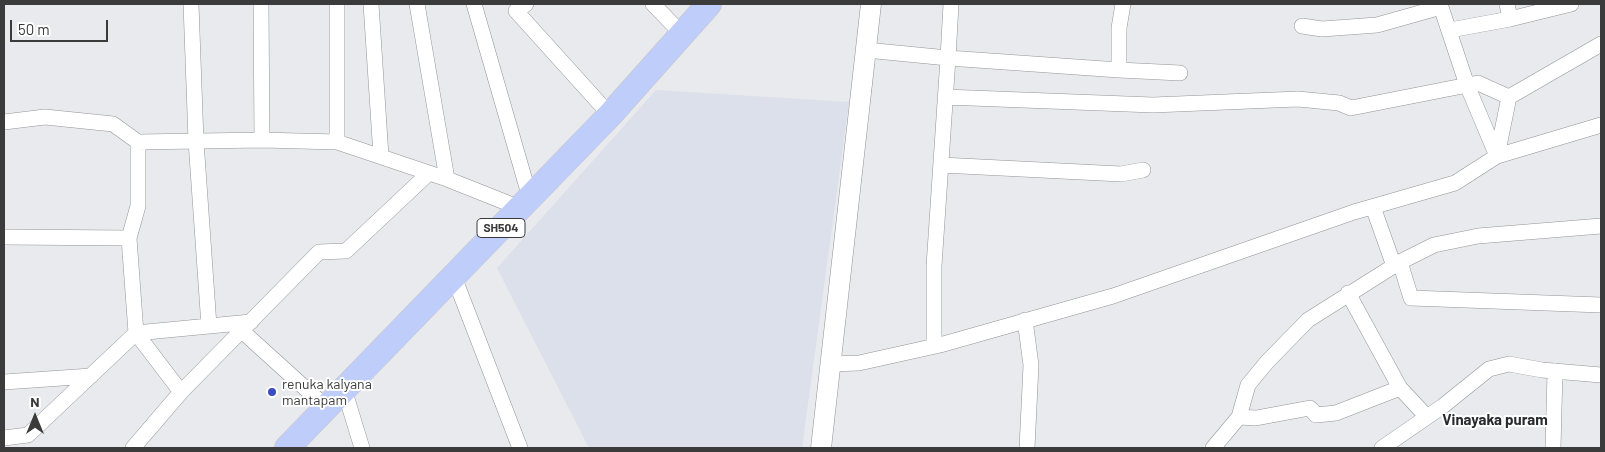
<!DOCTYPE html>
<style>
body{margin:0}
#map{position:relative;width:1605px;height:452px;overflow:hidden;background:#e9eaed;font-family:Barlow,sans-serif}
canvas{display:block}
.frame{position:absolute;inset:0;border:5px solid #3b3b3c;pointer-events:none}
.north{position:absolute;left:10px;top:392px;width:50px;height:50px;-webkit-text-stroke:4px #fff;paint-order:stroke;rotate:0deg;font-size:14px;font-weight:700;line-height:20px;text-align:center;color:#3b3b3c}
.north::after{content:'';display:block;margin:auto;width:18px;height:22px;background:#3b3b3c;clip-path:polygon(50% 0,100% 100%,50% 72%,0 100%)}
.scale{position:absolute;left:10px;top:20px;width:98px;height:22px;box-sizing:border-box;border:2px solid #3b3b3c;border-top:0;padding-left:6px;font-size:15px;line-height:18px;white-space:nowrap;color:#3b3b3c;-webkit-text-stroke:4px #fff;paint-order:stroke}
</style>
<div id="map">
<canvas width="1605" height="452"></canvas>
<div class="frame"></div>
<div class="north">N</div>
<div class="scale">50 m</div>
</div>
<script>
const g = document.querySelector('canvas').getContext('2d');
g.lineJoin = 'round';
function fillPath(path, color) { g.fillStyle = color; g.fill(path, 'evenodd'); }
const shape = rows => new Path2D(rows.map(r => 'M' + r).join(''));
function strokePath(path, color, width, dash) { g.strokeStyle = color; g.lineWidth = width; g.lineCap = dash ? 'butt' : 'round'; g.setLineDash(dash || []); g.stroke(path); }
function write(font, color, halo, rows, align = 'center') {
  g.font = font + ' Barlow,sans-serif'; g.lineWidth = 4; g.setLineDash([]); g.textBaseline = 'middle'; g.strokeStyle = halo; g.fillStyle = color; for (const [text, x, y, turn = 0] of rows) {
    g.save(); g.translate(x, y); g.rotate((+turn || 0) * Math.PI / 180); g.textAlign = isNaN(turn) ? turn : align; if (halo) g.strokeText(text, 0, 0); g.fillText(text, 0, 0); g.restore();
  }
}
fillPath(shape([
 [656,90,849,102,802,448,589,448,497,268]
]), '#dce0ea');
const minor = shape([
 [191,4,196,141,209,326],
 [371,4,381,156],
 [417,4,447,179],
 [474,4,530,198],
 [526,4,516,11,610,115],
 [653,4,682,34],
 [951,4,948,58,1119,70,1119,28,1123,4],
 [1440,4,1467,85,1497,156,1601,125],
 [1510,19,1571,4],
 [1302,26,1322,29,1377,25,1441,7],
 [1450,30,1510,19,1507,4],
 [866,50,948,58,934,266,934,346],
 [1119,70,1180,73],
 [945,97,1153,105,1298,99,1339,103,1351,108,1478,83,1509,97],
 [4,122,45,117,113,124,138,142],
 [262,140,337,142,337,4],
 [337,142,447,179,520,208],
 [941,165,1121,174,1143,170],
 [1373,207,1394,266],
 [4,237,129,238],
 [1400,262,1411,298,1601,305],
 [454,277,520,448],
 [1348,293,1400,388],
 [1025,320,1031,365,1027,448],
 [242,331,327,408],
 [831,364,859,363,940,345,1113,296,1354,212,1455,183,1497,156,1509,97,1601,44],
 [4,382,91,376],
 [344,389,362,448],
 [181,392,136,333,129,238,138,206,138,142,262,140,261,4],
 [1239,417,1248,385,1267,362,1308,320,1400,262,1434,245,1478,236,1601,226],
 [4,438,28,435,136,333,251,322],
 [133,448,181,392,319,252,346,251,429,173],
 [1213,448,1239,417,1256,418,1310,408,1316,415,1336,413,1400,388,1427,417],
 [1382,448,1443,406,1489,369,1509,364,1542,370,1601,375],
 [1553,448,1555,371]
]);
const tertiary = shape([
 [821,448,871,4]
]);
const primary = shape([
 [287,448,610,115,709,4]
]);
strokePath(minor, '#939497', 16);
strokePath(tertiary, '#939497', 21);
strokePath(primary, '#c8c8c8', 26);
strokePath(minor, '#fff', 15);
strokePath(tertiary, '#fff', 20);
strokePath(primary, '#bfcdfb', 25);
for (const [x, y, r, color] of [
 [272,392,5,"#3b4dc0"]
]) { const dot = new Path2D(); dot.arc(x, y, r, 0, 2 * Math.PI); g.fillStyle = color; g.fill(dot); strokePath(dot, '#fff', 2); }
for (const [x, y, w] of [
 [501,228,48]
]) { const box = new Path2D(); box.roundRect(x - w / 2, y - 9.5, w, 19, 4); g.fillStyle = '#fff'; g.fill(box); strokePath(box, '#3b3b3c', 1); }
write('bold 12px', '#3b3b3c', null, [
 ["SH504",501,228]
]);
write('14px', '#3b3b3c', '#fff', [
 ["renuka kalyana",282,384],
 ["mantapam",282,400]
], 'left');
write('bold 15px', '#2a2b2e', '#fff', [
 ["Vinayaka puram",1495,420]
]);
</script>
